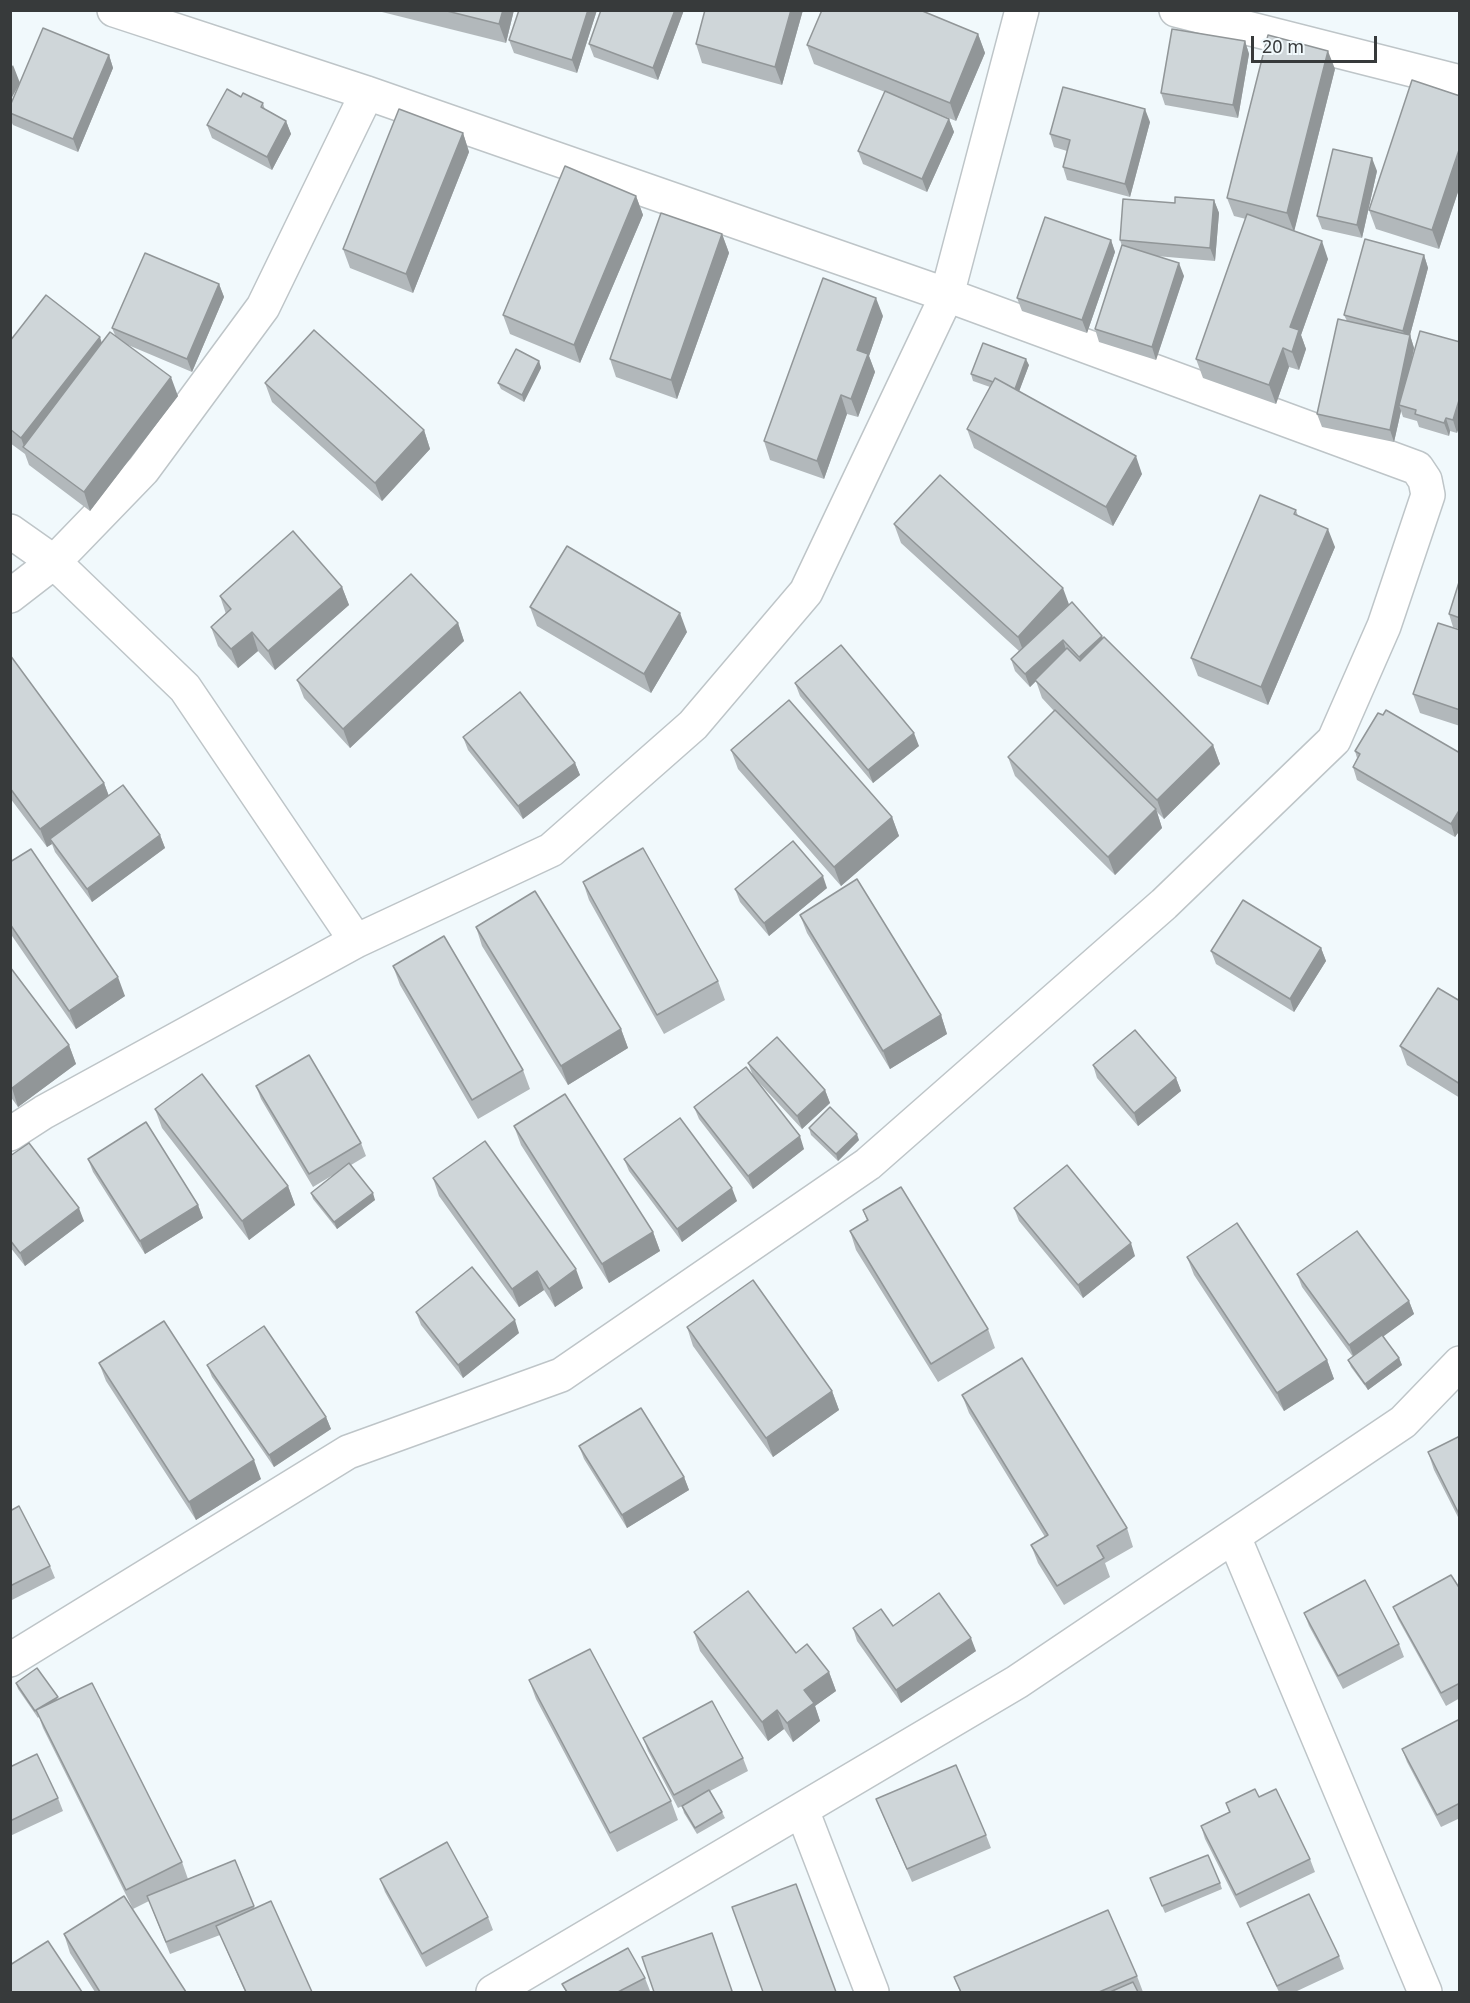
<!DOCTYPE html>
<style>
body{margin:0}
#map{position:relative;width:1470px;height:2003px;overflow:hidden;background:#f1f9fc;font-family:"Noto Sans",sans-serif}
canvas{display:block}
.frame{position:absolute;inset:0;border:12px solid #373a3b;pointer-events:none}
.scale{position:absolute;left:1251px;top:36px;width:126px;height:27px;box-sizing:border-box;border:3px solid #373a3b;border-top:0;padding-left:8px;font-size:18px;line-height:21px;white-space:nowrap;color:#373a3b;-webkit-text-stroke:4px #f1f9fc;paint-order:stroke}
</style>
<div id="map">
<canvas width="1470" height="2003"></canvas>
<div class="frame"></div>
<div class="scale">20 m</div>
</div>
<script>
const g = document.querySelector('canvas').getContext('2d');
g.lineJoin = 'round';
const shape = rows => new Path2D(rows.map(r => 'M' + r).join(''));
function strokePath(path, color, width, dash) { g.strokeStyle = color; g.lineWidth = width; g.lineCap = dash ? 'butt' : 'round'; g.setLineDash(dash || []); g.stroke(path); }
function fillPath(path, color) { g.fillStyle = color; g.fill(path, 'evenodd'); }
const street = shape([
 [1176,10,1460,82],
 [10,531,54,562,185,688,356,941],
 [10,596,54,562,143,470,263,307,367,93],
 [10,1134,44,1112,356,941,551,850,693,725,806,592,947,295,1022,10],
 [1234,1537,1425,1992],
 [10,1660,348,1452,561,1375,868,1164,1164,904,1334,740,1384,626,1428,495,1425,480,1417,468,947,295,367,93,114,10],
 [802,1810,872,1992],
 [493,1992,1017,1682,1403,1422,1460,1363]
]);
strokePath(street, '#bec5c8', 36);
strokePath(street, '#fff', 33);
fillPath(shape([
 [374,10,514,10,506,43],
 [597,10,577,73,514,53,509,40],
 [684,10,658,80,594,57,589,44],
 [803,10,782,85,702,63,696,44],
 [978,34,985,53,956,121,929,110,949,119,954,132,927,192,863,164,858,151,885,92,814,64,807,45],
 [1245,41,1249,54,1238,118,1165,105,1161,93],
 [109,55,113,68,78,152,13,125,10,119,10,106],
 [1335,69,1294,231,1328,259,1301,335,1306,349,1299,370,1289,367,1276,404,1203,378,1196,359,1246,219,1234,216,1227,198],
 [1460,96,1460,186,1439,249,1376,229,1369,210],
 [241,97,263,103,265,110,286,121,291,134,272,170,212,138,207,125],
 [1150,122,1130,197,1067,180,1063,167,1067,151,1054,147,1050,134],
 [463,133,469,152,413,293,350,268,343,249],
 [1377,171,1362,238,1322,229,1317,216],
 [636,196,643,215,580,363,510,334,503,315],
 [1214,200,1219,213,1215,261,1156,256,1184,276,1156,360,1099,342,1095,329,1122,246,1120,240,1175,203],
 [722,234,729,253,677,399,616,377,610,359],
 [1111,240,1115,252,1087,333,1022,311,1017,298],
 [1424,255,1428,268,1410,335,1414,348,1412,358,1460,342,1457,433,1450,431,1449,436,1419,427,1417,421,1403,417,1401,411,1394,442,1322,427,1317,414,1347,321,1344,315],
 [219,284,224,297,192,372,128,345,178,396,90,511,29,465,25,454,10,443,10,341,102,343,115,335,112,328],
 [883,316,869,356,875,372,858,417,847,414,824,479,770,460,764,441],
 [539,361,541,368,524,402,501,389,498,383],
 [1029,365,1019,391,1142,474,1113,526,974,448,967,429,990,387,973,381,971,374],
 [265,383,424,430,430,449,382,501,272,402],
 [1296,510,1298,516,1335,547,1268,705,1198,676,1191,658],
 [894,524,1069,605,1213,745,1220,764,1164,819,1157,812,1162,828,1115,875,1015,776,1008,757,1054,711,1042,698,1036,681,1030,687,1015,671,1011,659,1019,651,901,543],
 [1460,579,1460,629,1453,627,1449,614],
 [342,587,349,605,275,670,258,651,238,668,218,646,211,627,226,614,220,596],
 [530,607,687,632,651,693,537,626],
 [458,623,464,641,350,748,304,698,297,680],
 [1460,630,1460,726,1420,713,1413,694],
 [10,655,104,783,109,796,160,835,165,848,92,902,55,852,52,844,47,847,10,798],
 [795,683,919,746,873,783,800,696],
 [463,737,575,763,580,775,523,819,468,750],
 [731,750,892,817,899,836,841,886,738,769],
 [1355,751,1460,753,1460,830,1455,837,1357,780,1353,767,1357,758],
 [10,862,125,996,76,1029,10,933],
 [583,882,718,981,725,1000,664,1034,589,900],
 [827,888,769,936,740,902,735,889],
 [800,915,941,1015,947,1034,890,1069,807,933],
 [476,927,621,1029,628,1048,568,1085,482,946],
 [1321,948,1326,961,1294,1012,1216,964,1211,951],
 [393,966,523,1070,530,1089,478,1119,400,985],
 [10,967,69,1045,76,1064,18,1107,10,1096],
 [1460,1001,1460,1098,1407,1065,1400,1046],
 [748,1063,825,1090,830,1103,802,1129,753,1076],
 [1093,1065,1176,1078,1181,1091,1138,1126,1097,1078],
 [256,1086,361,1143,366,1156,351,1165,375,1200,337,1229,313,1199,311,1193,333,1175,313,1187,261,1099],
 [694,1107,804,1149,753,1189,699,1119],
 [155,1109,288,1186,295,1205,249,1240,162,1128],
 [514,1126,653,1232,660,1251,609,1283,521,1145],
 [809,1128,859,1140,838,1161,811,1135],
 [10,1156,84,1221,25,1266,10,1247],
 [88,1159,198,1205,203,1218,145,1254,93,1172],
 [624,1159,737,1201,682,1242,629,1171],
 [433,1178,583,1288,555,1307,544,1290,519,1307,439,1196],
 [1014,1208,1135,1256,1083,1298,1019,1221],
 [863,1210,988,1329,995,1348,938,1382,856,1250,850,1231,867,1221],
 [1187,1257,1327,1360,1334,1379,1284,1411,1194,1275],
 [1297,1274,1409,1301,1414,1314,1383,1336,1399,1358,1402,1365,1368,1390,1351,1367,1348,1360,1353,1357,1302,1287],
 [416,1312,519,1333,463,1378,421,1325],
 [687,1327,832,1391,839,1410,773,1457,693,1346],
 [99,1363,261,1479,196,1520,106,1381],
 [207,1365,326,1417,331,1429,274,1467,212,1377],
 [962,1395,1127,1528,1133,1547,1105,1563,1110,1577,1064,1605,1038,1563,1031,1545,1045,1537,969,1413],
 [1460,1436,1460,1521,1434,1470,1428,1452],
 [579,1446,684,1477,689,1490,627,1528,584,1459],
 [10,1511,50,1566,55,1578,10,1601],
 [1460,1589,1460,1698,1446,1706,1398,1619,1393,1607],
 [1304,1613,1399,1644,1404,1657,1343,1689,1309,1626],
 [853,1628,976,1651,901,1703,857,1641],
 [694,1632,796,1653,829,1672,836,1691,815,1706,820,1721,793,1742,784,1729,768,1741,700,1651],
 [529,1680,671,1801,678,1820,617,1852,536,1699],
 [16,1683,58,1699,182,1862,188,1879,235,1860,255,1909,312,1992,245,1992,220,1935,170,1954,149,1901,133,1909,43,1728,39,1717,38,1718,18,1689],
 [1460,1723,1460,1818,1441,1827,1407,1762,1402,1749],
 [643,1738,743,1758,748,1771,710,1791,722,1812,725,1818,697,1834,684,1813,682,1806,688,1803,678,1808,648,1751],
 [10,1767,58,1798,63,1811,10,1836],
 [1259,1797,1310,1859,1315,1872,1240,1908,1205,1839,1201,1826,1229,1812,1226,1803],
 [876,1799,986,1835,991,1848,912,1882,881,1811],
 [380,1879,488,1917,493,1930,426,1967,385,1892],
 [1220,1883,1222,1889,1165,1913,1153,1885],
 [1247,1923,1339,1956,1344,1969,1295,1992,1279,1992,1252,1936],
 [64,1934,186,1992,95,1992,70,1953],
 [1137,1976,1143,1992,960,1992,954,1977],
 [645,1978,650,1991,647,1992,566,1992,562,1984]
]), '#b2b8bb');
fillPath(shape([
 [503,10,514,10,506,43,499,24],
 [588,10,597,10,577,73,572,60],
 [675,10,684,10,658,80,653,68],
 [791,10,803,10,782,85,775,67],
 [978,34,985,53,956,121,950,103],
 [1245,41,1249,54,1238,118,1233,105],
 [1328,51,1335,69,1294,232,1287,213],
 [109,55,113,68,78,152,73,139],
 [13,65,20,83,10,101,10,69],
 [1145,109,1150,122,1130,197,1125,184],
 [949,119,954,132,927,192,922,179],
 [286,121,291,134,272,170,267,157],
 [463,133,469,152,413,293,406,274],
 [1460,147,1460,186,1439,249,1432,230],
 [1372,158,1377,171,1362,238,1357,225],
 [636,196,643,215,580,363,574,345],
 [1214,200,1219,213,1215,261,1210,248],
 [722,234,729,253,677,399,671,380],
 [1111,240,1115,252,1087,333,1082,320],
 [1322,241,1328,259,1301,335,1306,349,1299,370,1292,352,1290,327],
 [1424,255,1428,268,1410,335,1414,348,1402,406,1399,405,1401,411,1394,442,1390,430,1407,344,1403,331],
 [1179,263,1184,276,1156,360,1152,347],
 [219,284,224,297,192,372,187,359],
 [876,298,883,316,869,356,875,372,858,417,851,399,857,350],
 [100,337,106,356,25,449,21,438],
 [1283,348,1289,367,1276,404,1269,385],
 [1026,359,1029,365,1017,397,1014,390],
 [539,361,541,368,524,402,522,395],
 [171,377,178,396,90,511,84,492],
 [841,395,847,414,824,479,817,461],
 [1460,397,1460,425,1457,433,1453,420],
 [1446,418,1450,431,1449,436,1444,423],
 [424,430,430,449,382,501,375,483],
 [1136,456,1142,474,1113,526,1106,507],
 [1328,529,1335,547,1268,705,1261,687],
 [342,587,349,605,275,670,268,651],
 [1063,588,1070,607,1025,656,1018,637],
 [680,613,687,632,651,693,644,674],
 [458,623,464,641,350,748,343,729],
 [252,632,258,651,238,668,231,649],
 [1102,636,1107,648,1083,670,1079,657],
 [1063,640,1067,653,1035,680,1036,681,1030,687,1025,674],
 [914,733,919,746,873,783,868,770],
 [1213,745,1220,764,1164,819,1157,800],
 [575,763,580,775,523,819,518,806],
 [104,783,111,802,50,839,52,844,47,847,40,829],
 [1156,809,1162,828,1115,875,1108,857],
 [1460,809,1460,830,1455,837,1451,824],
 [892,817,899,836,841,886,834,867],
 [160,835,165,848,92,902,87,889],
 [823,876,827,888,769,936,764,923],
 [1321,948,1326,961,1294,1012,1290,999],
 [118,977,125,996,76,1029,69,1011],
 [941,1015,947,1034,890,1069,883,1051],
 [621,1029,628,1048,568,1085,561,1066],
 [69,1045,76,1064,18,1107,12,1088],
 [1176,1078,1181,1091,1138,1126,1134,1113],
 [825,1090,830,1103,802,1129,797,1116],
 [857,1134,859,1140,838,1161,836,1154],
 [800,1136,804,1149,753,1189,748,1176],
 [288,1186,295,1205,249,1240,242,1221],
 [732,1188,737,1201,682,1242,677,1229],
 [373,1193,375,1200,337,1229,334,1222],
 [198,1205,203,1218,145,1254,140,1241],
 [79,1208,84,1221,25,1266,20,1253],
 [653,1232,660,1251,609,1283,602,1264],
 [1131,1243,1135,1256,1083,1298,1078,1285],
 [576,1269,583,1288,555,1307,549,1289],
 [537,1271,544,1290,519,1307,512,1289],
 [1409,1301,1414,1314,1354,1358,1349,1345],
 [515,1320,519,1333,463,1378,458,1365],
 [1399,1358,1402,1365,1368,1390,1365,1384],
 [1327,1360,1334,1379,1284,1411,1277,1393],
 [832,1391,839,1410,773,1457,766,1438],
 [326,1417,331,1429,274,1467,269,1455],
 [254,1460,261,1479,196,1520,189,1502],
 [684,1477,689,1490,627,1528,622,1515],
 [971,1638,976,1651,901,1703,896,1690],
 [829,1672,836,1691,815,1706,820,1721,793,1742,787,1723,804,1690],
 [777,1710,784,1729,768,1741,762,1722]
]), '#919698');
const building = shape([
 [443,10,503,10,499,24,443,10],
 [519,10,588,10,572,60,509,40,519,10],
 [601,10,675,10,653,68,589,44,601,10],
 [705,10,791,10,775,67,696,44,705,10],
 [822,10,920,10,978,34,950,103,807,45,822,10],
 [43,28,109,55,73,139,10,113,10,106,43,28],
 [1172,29,1245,41,1233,105,1161,93,1172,29],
 [1268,35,1328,51,1287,213,1227,198,1268,35],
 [1412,80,1460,96,1460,147,1432,230,1369,210,1412,80],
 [1063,87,1145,109,1125,184,1063,167,1070,140,1050,134,1063,87],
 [227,89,241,97,243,93,263,103,261,107,286,121,267,157,207,125,227,89],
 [885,91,949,119,922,179,858,151,885,91],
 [399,109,463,133,406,274,343,249,399,109],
 [1333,149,1372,158,1357,225,1317,216,1333,149],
 [565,166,636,196,574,345,503,315,565,166],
 [1175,197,1214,200,1210,248,1120,240,1123,199,1175,203,1175,197],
 [661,213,722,234,671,380,610,359,661,213],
 [1247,214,1322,241,1290,327,1299,330,1292,352,1283,348,1269,385,1196,359,1247,214],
 [1045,217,1111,240,1082,320,1017,298,1045,217],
 [1365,239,1424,255,1403,331,1344,315,1365,239],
 [1122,245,1179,263,1152,347,1095,329,1122,245],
 [145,253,219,284,187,359,112,328,145,253],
 [823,278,876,298,857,350,868,354,851,399,841,395,817,461,764,441,823,278],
 [46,295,100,337,21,438,10,429,10,341,46,295],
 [1338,319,1410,335,1390,430,1317,414,1338,319],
 [314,330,424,430,375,483,265,383,314,330],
 [1420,331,1460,342,1460,397,1453,420,1446,418,1444,423,1415,414,1416,410,1399,405,1420,331],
 [110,332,171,377,84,492,23,447,110,332],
 [983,343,1026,359,1015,389,995,378,993,382,971,374,983,343],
 [516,349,539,361,522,395,498,383,516,349],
 [995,378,1136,456,1106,507,967,429,995,378],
 [940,475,1063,588,1018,637,894,524,940,475],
 [1260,495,1296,510,1294,514,1328,529,1261,687,1191,658,1260,495],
 [293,531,342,587,268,651,252,632,231,649,211,627,231,609,220,596,293,531],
 [567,546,680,613,644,674,530,607,567,546],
 [411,574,458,623,343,729,297,680,411,574],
 [1460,579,1460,618,1449,614,1460,579],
 [1072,602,1102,636,1079,657,1063,640,1025,674,1011,659,1072,602],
 [1438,623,1460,630,1460,710,1413,694,1438,623],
 [1104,637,1213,745,1157,800,1035,680,1067,648,1080,661,1104,637],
 [841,645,914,733,868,770,795,683,841,645],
 [10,655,104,783,40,829,10,788,10,655],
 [520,692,575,763,518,806,463,737,520,692],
 [789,700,892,817,834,867,731,750,789,700],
 [1055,710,1156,809,1108,857,1008,757,1055,710],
 [1386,710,1460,753,1460,809,1451,824,1353,767,1360,754,1355,751,1378,713,1383,715,1386,710],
 [123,785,160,835,87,889,50,839,123,785],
 [793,841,823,876,764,923,735,889,793,841],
 [643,848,718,981,657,1015,583,882,643,848],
 [31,849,118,977,69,1011,10,924,10,862,31,849],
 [857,879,941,1015,883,1051,800,915,857,879],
 [535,891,621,1029,561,1066,476,927,535,891],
 [1243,900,1321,948,1290,999,1211,951,1243,900],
 [444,936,523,1070,472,1100,393,966,444,936],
 [10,967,69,1045,12,1088,10,1087,10,967],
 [1438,988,1460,1001,1460,1084,1400,1046,1438,988],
 [1135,1030,1176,1078,1134,1113,1093,1065,1135,1030],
 [777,1037,825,1090,797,1116,748,1063,777,1037],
 [309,1055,361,1143,309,1174,256,1086,309,1055],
 [746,1067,800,1136,748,1176,694,1107,746,1067],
 [202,1074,288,1186,242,1221,155,1109,202,1074],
 [565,1094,653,1232,602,1264,514,1126,565,1094],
 [830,1107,857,1134,836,1154,809,1128,830,1107],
 [680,1118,732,1188,677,1229,624,1159,680,1118],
 [146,1122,198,1205,140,1241,88,1159,146,1122],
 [485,1141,576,1269,549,1289,537,1271,512,1289,433,1178,485,1141],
 [29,1143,79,1208,20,1253,10,1240,10,1156,29,1143],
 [349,1163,373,1193,334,1222,311,1193,349,1163],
 [1067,1165,1131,1243,1078,1285,1014,1208,1067,1165],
 [901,1187,988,1329,931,1364,850,1231,868,1220,863,1210,901,1187],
 [1237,1223,1327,1360,1277,1393,1187,1257,1237,1223],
 [1357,1231,1409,1301,1349,1345,1297,1274,1357,1231],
 [472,1267,515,1320,458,1365,416,1312,472,1267],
 [753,1280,832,1391,766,1438,687,1327,753,1280],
 [164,1321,254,1460,189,1502,99,1363,164,1321],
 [264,1326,326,1417,269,1455,207,1365,264,1326],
 [1382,1335,1399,1358,1365,1384,1348,1360,1382,1335],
 [1022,1358,1127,1528,1097,1546,1104,1558,1057,1586,1031,1545,1048,1535,962,1395,1022,1358],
 [641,1408,684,1477,622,1515,579,1446,641,1408],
 [1460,1436,1460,1516,1428,1452,1460,1436],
 [19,1506,50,1566,10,1586,10,1511,19,1506],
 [1451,1575,1460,1589,1460,1683,1441,1693,1393,1607,1451,1575],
 [1365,1580,1399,1644,1338,1676,1304,1613,1365,1580],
 [748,1591,796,1653,807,1644,829,1672,804,1690,814,1703,787,1723,777,1710,762,1722,694,1632,748,1591],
 [939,1593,971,1638,896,1690,853,1628,881,1609,893,1626,939,1593],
 [590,1649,671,1801,610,1833,529,1680,590,1649],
 [37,1668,58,1697,36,1710,35,1711,16,1683,37,1668],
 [92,1683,182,1862,126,1890,36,1710,92,1683],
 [712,1701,743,1758,674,1795,643,1738,712,1701],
 [1458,1720,1460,1723,1460,1803,1437,1815,1402,1749,1458,1720],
 [37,1754,58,1798,10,1821,10,1767,37,1754],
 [956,1765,986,1835,907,1869,876,1799,956,1765],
 [1255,1789,1259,1797,1276,1789,1310,1859,1236,1895,1201,1826,1230,1812,1226,1803,1255,1789],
 [709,1790,722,1812,695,1828,682,1806,709,1790],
 [447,1842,488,1917,422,1954,380,1879,447,1842],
 [1208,1855,1220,1883,1162,1906,1150,1878,1208,1855],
 [235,1860,254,1906,166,1942,147,1896,235,1860],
 [796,1884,836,1992,763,1992,732,1907,796,1884],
 [1309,1894,1339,1956,1277,1986,1247,1923,1309,1894],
 [124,1896,186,1992,100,1992,64,1934,124,1896],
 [271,1901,312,1992,246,1992,216,1926,271,1901],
 [1108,1910,1137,1976,1099,1992,961,1992,954,1977,1108,1910],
 [712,1933,732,1991,730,1992,654,1992,642,1957,712,1933],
 [48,1941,82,1992,10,1992,10,1965,48,1941],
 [628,1948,645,1978,618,1992,567,1992,562,1984,628,1948],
 [1133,1982,1138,1992,1110,1992,1133,1982]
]);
fillPath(building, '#cfd6d9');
strokePath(building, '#919698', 1.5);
</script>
